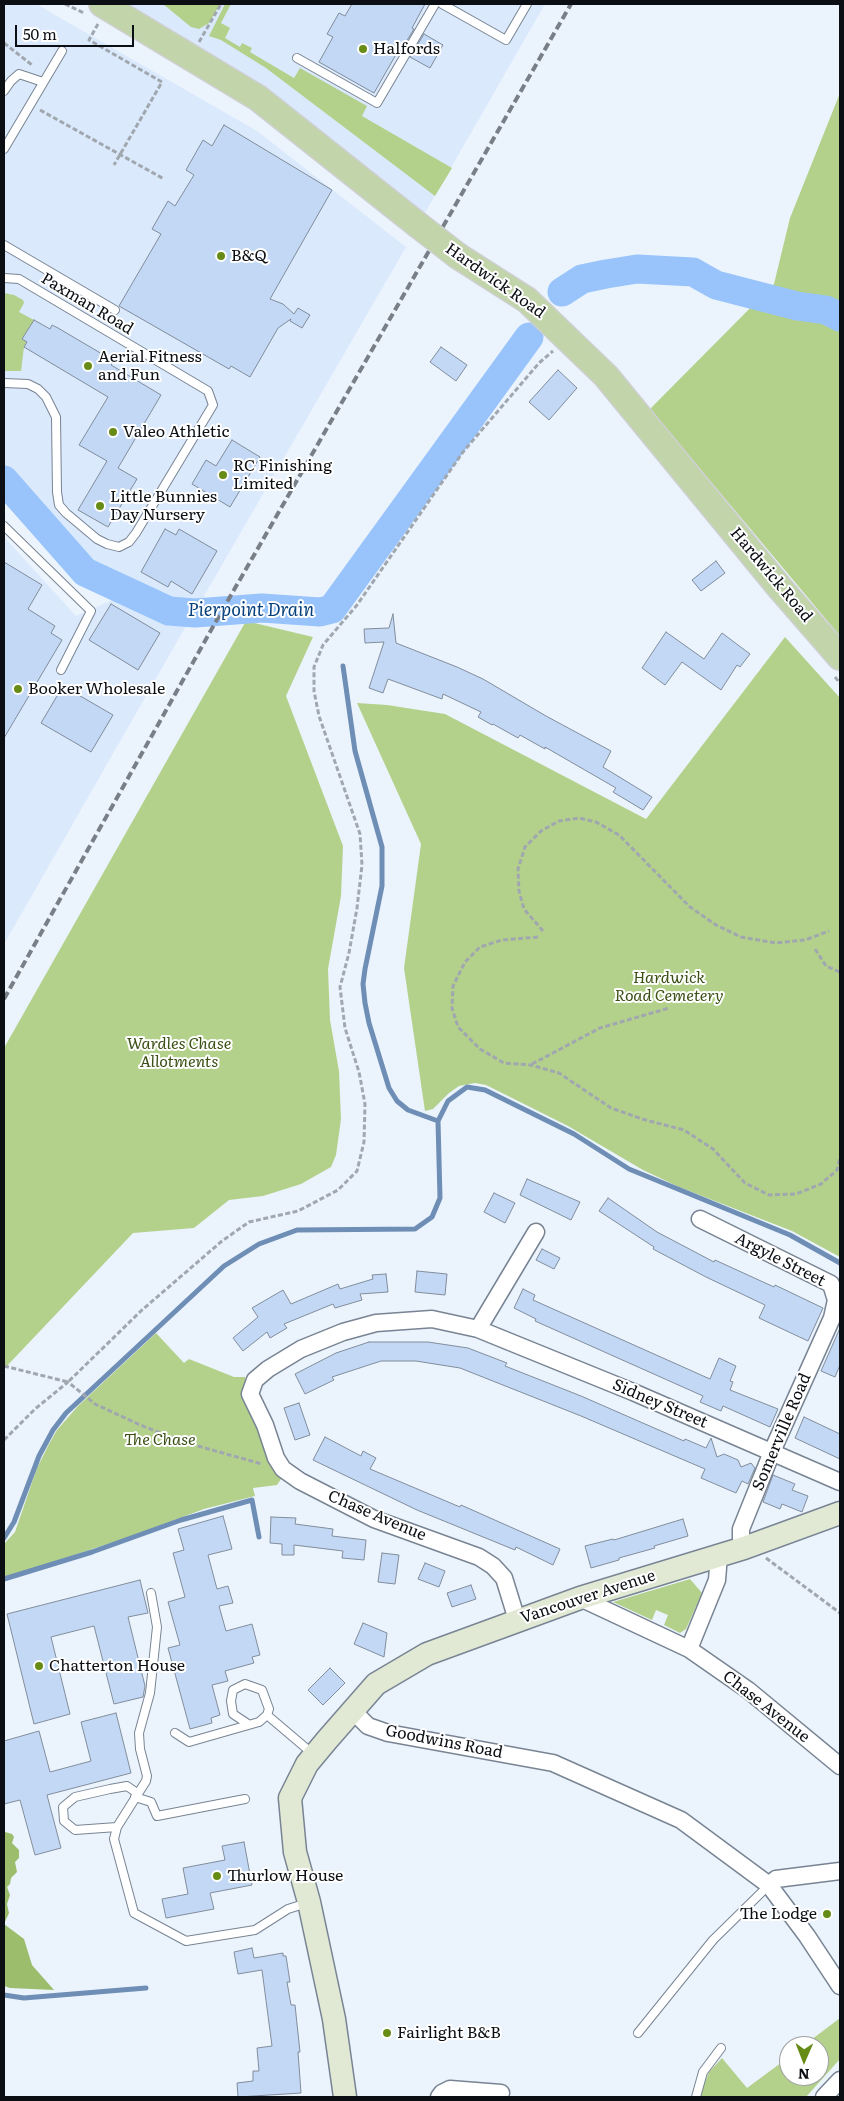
<!DOCTYPE html>
<style>
body{margin:0}
#map{position:relative;width:844px;height:2101px;overflow:hidden;background:#ebf3fd;font-family:Literata,serif}
canvas{display:block}
.frame{position:absolute;inset:0;border:5px solid #0b0f14;pointer-events:none}
.north{position:absolute;left:779px;top:2036px;width:50px;height:50px;box-sizing:border-box;background:#fff;border:1px solid #9d9fa1;border-radius:50%;rotate:181deg;font-size:14px;font-weight:700;line-height:20px;text-align:center;color:#0b0f14}
.north::after{content:'';display:block;margin:auto;width:18px;height:22px;background:#668c16;clip-path:polygon(50% 0,100% 100%,50% 72%,0 100%)}
.scale{position:absolute;left:15px;top:25px;width:119px;height:22px;box-sizing:border-box;border:2px solid #0b0f14;border-top:0;padding-left:6px;font-size:15px;line-height:18px;white-space:nowrap;color:#0b0f14;-webkit-text-stroke:4px #fff;paint-order:stroke}
</style>
<div id="map">
<canvas width="844" height="2101"></canvas>
<div class="frame"></div>
<div class="north">N</div>
<div class="scale">50 m</div>
</div>
<script>
const g = document.querySelector('canvas').getContext('2d');
g.lineJoin = 'round';
function fillPath(path, color) { g.fillStyle = color; g.fill(path, 'evenodd'); }
const shape = rows => new Path2D(rows.map(r => 'M' + r).join(''));
function strokePath(path, color, width, dash) { g.strokeStyle = color; g.lineWidth = width; g.lineCap = dash ? 'butt' : 'round'; g.setLineDash(dash || []); g.stroke(path); }
function write(font, color, halo, rows, align = 'center') {
  g.font = font + ' Literata,serif'; g.lineWidth = 4; g.setLineDash([]); g.textBaseline = 'middle'; g.strokeStyle = halo; g.fillStyle = color; for (const [text, x, y, turn = 0] of rows) {
    g.save(); g.translate(x, y); g.rotate((+turn || 0) * Math.PI / 180); g.textAlign = isNaN(turn) ? turn : align; if (halo) g.strokeText(text, 0, 0); g.fillText(text, 0, 0); g.restore();
  }
}
fillPath(shape([
 [4,4,36,4,257,131,406,247,197,608,177,606,165,601,116,582,96,568,4,464],
 [102,4,545,4,418,225],
 [4,537,76,616,117,598,186,626,4,944]
]), '#dbe9fc');
fillPath(shape([
 [163,4,220,4,209,23,199,29,191,27],
 [225,4,231,4,221,23,230,28,225,38,240,47,242,43,252,48,250,52,294,78,300,68,367,106,362,116,452,168,435,196,266,68,221,40,209,36],
 [840,93,840,636,650,409,774,284,790,218],
 [4,293,14,295,23,300,24,303,19,312,34,320,22,339,27,342,24,347,21,371,4,371],
 [246,621,313,637,286,696,343,846,341,896,328,969,330,1020,339,1071,341,1119,336,1155,331,1167,301,1184,263,1196,229,1200,194,1228,133,1233,4,1369,4,1048],
 [785,637,840,698,840,1257,792,1231,679,1187,643,1170,568,1126,486,1085,475,1083,459,1086,449,1093,433,1109,425,1111,404,968,421,844,357,703,387,705,445,714,646,819],
 [156,1333,184,1363,189,1359,234,1377,245,1377,246,1385,283,1476,277,1485,253,1488,255,1496,204,1509,126,1538,4,1578,4,1544,15,1532,37,1468,49,1444,57,1430,78,1406],
 [690,1579,702,1593,686,1629,680,1633,664,1625,668,1615,656,1610,652,1620,613,1602],
 [840,2018,840,2059,806,2097,699,2097,709,2072,722,2058,747,2088,789,2057,789,2076,819,2076,819,2046,803,2046]
]), '#b3d18b');
fillPath(shape([
 [5,1832,12,1834,14,1837,12,1843,19,1850,19,1858,15,1862,17,1872,11,1878,10,1884,7,1887,10,1895,7,1904,9,1913,4,1924,24,1939,32,1965,54,1990,10,1988,4,1986,4,1833]
]), '#9cbe6c');
strokePath(shape([
 [438,1121,448,1101,467,1087,485,1090,574,1134,629,1169,790,1235,840,1263],
 [4,1538,14,1522,39,1456,53,1430,66,1413,224,1266,259,1244,297,1230,415,1229,432,1217,440,1198,438,1121,408,1110,397,1101,389,1088,369,1023,365,1003,363,984,365,969,382,886,382,847,355,751,343,666],
 [4,1579,92,1552,181,1520,252,1500,259,1537],
 [4,1995,24,1998,146,1988]
]), '#6e8eb6', 5);
strokePath(shape([
 [562,292,582,279,606,274,637,269,693,272,716,285,797,306,826,310,840,317],
 [4,480,85,572,169,611,195,613,262,608,320,612,332,609,529,337]
]), '#98c4fb', 29);
const building = shape([
 [352,4,425,4,412,28,414,29,400,52,398,51,374,93,319,62,333,37,327,34,339,13,345,16,352,4],
 [424,34,443,45,430,68,410,57,424,34],
 [224,125,332,190,270,299,283,304,294,314,298,308,310,315,302,328,290,321,291,319,278,328,250,377,231,366,229,369,119,306,161,234,152,229,168,201,175,206,194,175,186,170,203,140,212,146,224,125],
 [34,320,50,329,52,325,58,328,114,361,111,365,161,395,118,468,137,479,108,527,78,510,107,461,79,445,108,397,24,347,27,342,22,339,34,320],
 [441,347,467,365,456,381,430,362,441,347],
 [558,370,577,388,549,420,529,402,558,370],
 [232,440,260,457,230,507,192,484,206,460,216,466,232,440],
 [165,529,176,535,179,529,217,551,192,594,171,581,168,587,141,572,165,529],
 [716,561,725,573,701,591,692,580,716,561],
 [4,562,42,585,28,609,55,626,51,633,62,640,4,738,4,562],
 [111,604,160,633,138,670,89,640,111,604],
 [393,614,396,643,457,667,483,679,546,716,611,751,603,767,652,797,643,810,613,792,616,788,545,747,545,749,520,735,518,738,493,724,492,725,478,717,481,712,443,694,442,699,388,679,383,693,369,688,384,642,365,643,364,629,389,628,393,614],
 [666,632,704,659,722,633,750,654,740,667,737,665,721,690,682,662,665,685,642,668,666,632],
 [63,686,113,715,91,752,41,723,63,686],
 [527,1179,580,1202,571,1220,520,1195,527,1179],
 [494,1193,515,1203,505,1223,484,1212,494,1193],
 [608,1198,657,1232,714,1262,715,1260,774,1287,775,1285,823,1308,808,1341,759,1318,765,1305,706,1277,653,1249,654,1247,599,1211,608,1198],
 [542,1249,560,1258,554,1269,536,1260,542,1249],
 [417,1271,447,1274,445,1295,415,1292,417,1271],
 [386,1274,388,1292,360,1294,362,1300,335,1308,333,1304,284,1324,287,1328,270,1338,267,1332,243,1351,233,1338,258,1317,252,1308,283,1290,291,1304,338,1284,340,1289,373,1279,372,1275,386,1274],
 [523,1289,535,1295,533,1300,710,1379,719,1358,736,1366,730,1381,733,1382,730,1390,778,1409,770,1427,723,1406,721,1411,700,1402,703,1396,535,1321,536,1319,514,1308,523,1289],
 [840,1328,840,1365,835,1377,821,1371,840,1328],
 [369,1342,428,1342,468,1348,507,1363,505,1366,581,1396,684,1441,685,1439,706,1448,711,1438,717,1457,724,1454,738,1460,741,1467,751,1463,755,1468,748,1484,742,1481,736,1493,701,1478,705,1469,581,1416,460,1368,416,1361,381,1361,332,1377,334,1380,305,1394,295,1374,336,1353,369,1342],
 [299,1403,310,1435,295,1440,284,1408,299,1403],
 [804,1417,840,1434,840,1459,795,1438,804,1417],
 [325,1437,361,1456,363,1451,376,1458,370,1469,460,1507,461,1505,560,1549,553,1565,516,1547,515,1550,417,1510,313,1460,325,1437],
 [773,1475,795,1484,792,1490,808,1496,802,1512,782,1504,780,1509,763,1502,773,1475],
 [223,1516,232,1549,208,1555,217,1589,228,1586,233,1603,219,1606,226,1631,252,1624,260,1655,252,1657,254,1663,225,1671,228,1681,212,1685,220,1715,211,1718,212,1723,190,1729,168,1648,180,1645,168,1602,185,1597,173,1553,184,1550,178,1529,223,1516],
 [271,1517,296,1518,295,1524,333,1529,332,1536,366,1540,364,1560,342,1558,343,1551,294,1545,294,1555,282,1555,282,1544,270,1543,271,1517],
 [683,1519,688,1536,654,1546,655,1548,619,1558,619,1560,591,1568,585,1546,613,1539,614,1540,683,1519],
 [382,1553,399,1555,395,1584,378,1582,382,1553],
 [425,1563,445,1571,439,1587,418,1579,425,1563],
 [140,1580,148,1613,128,1617,145,1686,143,1697,114,1704,94,1626,51,1637,70,1714,34,1724,7,1614,140,1580],
 [471,1585,476,1599,452,1607,447,1593,471,1585],
 [363,1623,387,1633,384,1657,354,1644,363,1623],
 [330,1668,345,1683,323,1705,308,1690,330,1668],
 [116,1713,131,1773,47,1795,61,1848,35,1855,20,1800,4,1804,4,1741,39,1731,50,1772,91,1761,81,1722,116,1713],
 [244,1842,252,1885,210,1893,214,1909,166,1918,162,1899,188,1894,183,1868,225,1860,222,1846,244,1842],
 [252,1948,254,1958,283,1953,283,1956,286,1956,290,1982,287,1982,291,2005,295,2005,300,2052,298,2052,301,2093,238,2097,237,2083,253,2081,253,2071,259,2071,257,2048,272,2046,262,1970,238,1974,234,1952,252,1948]
]);
fillPath(building, '#c2d8f4');
strokePath(building, '#818d9c', 1);
const lane = shape([
 [442,4,506,40,527,4],
 [297,58,377,103,435,4],
 [4,91,11,81,19,74,43,82],
 [4,149,62,51],
 [4,245,115,310],
 [4,278,19,279,208,391,213,405,136,533,129,542,119,547,107,544,97,539,66,513,59,505,57,492,56,417,46,397,38,389,28,384,4,383],
 [4,526,91,611,61,670],
 [151,1593,157,1627,150,1693,139,1733,140,1749,147,1776,146,1781,117,1827,114,1839,134,1913,186,1941,255,1930,288,1909,307,1903],
 [248,1724,233,1714,231,1701,233,1690,245,1684,262,1690,269,1709,267,1715],
 [175,1733,189,1742,259,1722,267,1715,313,1754],
 [135,1797,151,1802,157,1816,245,1799],
 [117,1827,75,1830,64,1821,63,1807,75,1797,110,1789,127,1786,137,1793],
 [638,2033,713,1940,769,1885],
 [696,2097,703,2072,721,2048]
]);
const street = shape([
 [700,1219,831,1284,836,1300,832,1318,774,1447,741,1529,741,1538,744,1548],
 [478,1329,536,1232],
 [580,1598,689,1649,748,1690,840,1766],
 [517,1620,504,1578,493,1566,479,1557,374,1519,300,1481,283,1469,276,1458,265,1425,250,1394,255,1380,268,1369,301,1349,343,1332,376,1323,432,1319,478,1329,633,1392,840,1482],
 [689,1649,717,1580,719,1555],
 [354,1712,368,1726,388,1733,553,1763,681,1820,769,1885,807,1936,840,1986],
 [769,1885,776,1879,840,1871],
 [439,2097,442,2093,450,2089,501,2093],
 [824,2097,840,2080]
]);
const secondary = shape([
 [345,2097,334,2019,309,1902,295,1852,290,1798,307,1764,327,1740,376,1684,427,1654,580,1598,744,1548,840,1513]
]);
const primary = shape([
 [102,4,258,98,418,225],
 [458,256,527,300,606,376,780,588,840,657]
]);
strokePath(lane, '#788493', 10);
strokePath(street, '#788493', 19);
strokePath(secondary, '#788493', 25);
strokePath(primary, '#cecfd0', 28);
strokePath(shape([
 [65,4,84,13],
 [98,24,89,40,162,82,114,165],
 [199,42,221,4],
 [4,43,32,65],
 [40,110,164,179],
 [835,677,840,683],
 [543,931,524,909,519,891,518,869,525,847,541,831,559,821,579,818,596,822,619,835,690,907,716,925,741,937,776,943,805,940,829,931],
 [538,937,502,940,480,947,465,962,453,986,452,1008,458,1027,480,1049,504,1063,531,1065,559,1073,611,1108,642,1119,684,1130,713,1149,745,1183,769,1195,796,1194,821,1184,837,1170,840,1157],
 [815,949,826,966,840,972],
 [532,1064,600,1028,669,1008],
 [4,1366,68,1382,142,1310,222,1241,249,1222,298,1211,338,1190,357,1171,364,1142,365,1104,359,1072,345,1028,340,987,349,953,357,908,362,865,360,834,319,716,314,691,314,667,323,645,357,605,463,452,539,363,553,351],
 [4,1440,35,1409,68,1382,95,1404,138,1424,180,1441,262,1464],
 [766,1558,840,1613]
]), '#a0a7af', 3, [5, 2.5]);
strokePath(lane, '#fff', 8);
strokePath(street, '#fff', 16);
strokePath(secondary, '#e1e9d4', 22);
strokePath(primary, '#c2d4a9', 25);
strokePath(shape([
 [4,999,219,616,571,4]
]), '#797f86', 4, [8, 4]);
const primaryBridge = shape([
 [418,225,458,256]
]);
strokePath(primaryBridge, '#cecfd0', 28, []);
strokePath(primaryBridge, '#c2d4a9', 25);
for (const [x, y, r, color] of [
 [363,49,5,"#668c16"],
 [221,256,5,"#668c16"],
 [88,366,5,"#668c16"],
 [113,432,5,"#668c16"],
 [223,475,5,"#668c16"],
 [100,506,5,"#668c16"],
 [18,689,5,"#668c16"],
 [39,1666,5,"#668c16"],
 [217,1876,5,"#668c16"],
 [827,1914,5,"#668c16"],
 [387,2033,5,"#668c16"]
]) { const dot = new Path2D(); dot.arc(x, y, r, 0, 2 * Math.PI); g.fillStyle = color; g.fill(dot); strokePath(dot, '#fff', 2); }
write('16px', '#0b0f14', '#fff', [
 ["Halfords",373,49],
 ["B&Q",231,256],
 ["Aerial Fitness",98,357],
 ["and Fun",98,375],
 ["Valeo Athletic",123,432],
 ["RC Finishing",233,466],
 ["Limited",233,484],
 ["Little Bunnies",110,497],
 ["Day Nursery",110,515],
 ["Booker Wholesale",28,689],
 ["Chatterton House",49,1666],
 ["Thurlow House",227,1876],
 ["The Lodge",817,1914,"right"],
 ["Fairlight B&B",397,2033]
], 'left');
write('16px', '#0b0f14', '#fff', [
 ["Hardwick Road",495,281,35],
 ["Paxman Road",87,304,31],
 ["Hardwick Road",771,575,50],
 ["Argyle Street",780,1260,27],
 ["Sidney Street",660,1404,23],
 ["Somerville Road",782,1432,-67],
 ["Chase Avenue",377,1516,23],
 ["Vancouver Avenue",588,1597,-18],
 ["Chase Avenue",766,1707,38],
 ["Goodwins Road",444,1742,11]
]);
write('italic 16px', '#3a4f14', '#fff', [
 ["Hardwick",669,978],
 ["Road Cemetery",669,996],
 ["Wardles Chase",179,1044],
 ["Allotments",179,1062],
 ["The Chase",160,1440]
]);
write('italic 18px', '#06407c', '#fff', [
 ["Pierpoint Drain",251,611]
]);
</script>
